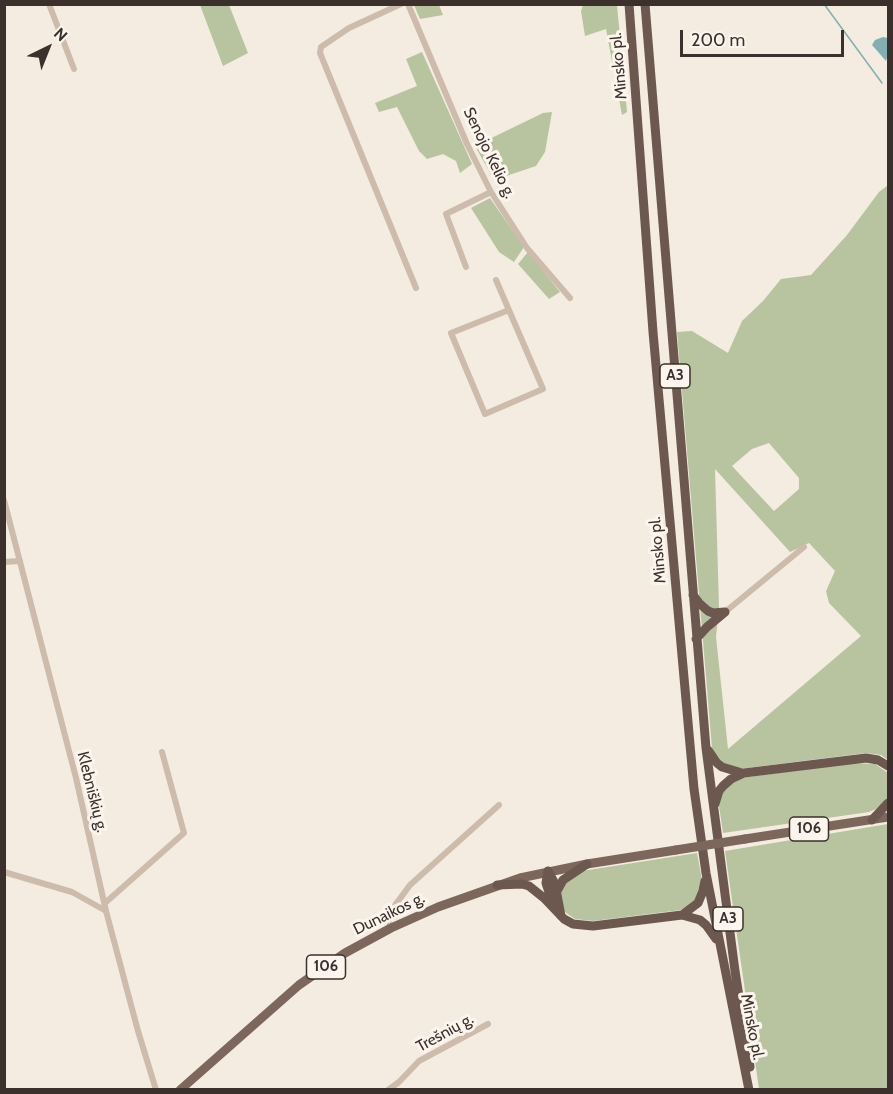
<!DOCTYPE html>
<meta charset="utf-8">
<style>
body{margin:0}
#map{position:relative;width:893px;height:1094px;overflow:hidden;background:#f4ebe1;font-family:Cabin,sans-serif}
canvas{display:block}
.frame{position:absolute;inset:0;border:6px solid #3b302b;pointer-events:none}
.north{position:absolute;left:18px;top:18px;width:60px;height:60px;-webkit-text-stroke:4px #fbf5ee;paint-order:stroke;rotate:43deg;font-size:16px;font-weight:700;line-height:24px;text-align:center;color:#3b302b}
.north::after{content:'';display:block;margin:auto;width:21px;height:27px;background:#3b302b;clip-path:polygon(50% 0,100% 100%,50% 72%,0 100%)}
.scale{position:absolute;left:680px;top:30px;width:164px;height:27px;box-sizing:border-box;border:3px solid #3b302b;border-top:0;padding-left:8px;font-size:18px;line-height:21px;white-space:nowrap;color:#3b302b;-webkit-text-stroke:4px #fbf5ee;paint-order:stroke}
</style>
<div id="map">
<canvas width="893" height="1094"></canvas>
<div class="frame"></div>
<div class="north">N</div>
<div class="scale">200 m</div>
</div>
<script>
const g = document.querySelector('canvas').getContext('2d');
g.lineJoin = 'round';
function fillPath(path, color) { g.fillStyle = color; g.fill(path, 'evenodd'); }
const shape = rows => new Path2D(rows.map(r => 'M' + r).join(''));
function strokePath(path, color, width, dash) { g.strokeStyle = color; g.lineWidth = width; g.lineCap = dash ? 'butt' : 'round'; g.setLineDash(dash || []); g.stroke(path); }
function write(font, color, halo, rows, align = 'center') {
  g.font = font + ' Cabin,sans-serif'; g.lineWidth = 6; g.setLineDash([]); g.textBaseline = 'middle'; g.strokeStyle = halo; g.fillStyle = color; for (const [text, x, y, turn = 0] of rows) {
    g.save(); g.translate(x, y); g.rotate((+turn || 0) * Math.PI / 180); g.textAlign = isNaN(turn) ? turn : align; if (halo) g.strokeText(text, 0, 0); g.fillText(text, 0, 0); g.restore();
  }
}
fillPath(shape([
 [200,5,229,5,248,53,223,66],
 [414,5,439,5,443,15,420,19],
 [583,5,617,5,627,112,622,115,606,29,585,36,581,11],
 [422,52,472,164,460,173,456,161,443,154,427,159,419,151,397,107,379,112,375,103,417,86,406,59],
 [552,112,545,152,536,166,494,180,475,146,543,113],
 [888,185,888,760,881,755,866,753,739,769,726,766,714,752,712,748,677,332,692,331,728,353,742,321,763,301,781,279,811,275,847,235,879,192],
 [769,443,799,478,799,489,774,511,732,466,752,449],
 [715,469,790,552,809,543,835,571,826,591,829,603,861,636,728,749,716,637,719,607],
 [490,198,524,247,514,262,499,252,471,208],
 [528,252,560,292,549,299,518,264],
 [855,763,875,764,888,773,888,800,876,809,869,812,723,833,719,806,722,792,725,787,740,778],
 [888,824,888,1089,759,1089,725,851],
 [697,853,702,880,701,891,694,903,681,910,593,921,575,919,562,910,560,893,563,883,582,871]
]), '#b8c4a0');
fillPath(shape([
 [883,37,888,38,888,54,886,61,872,45,875,40]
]), '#7fb0b2');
strokePath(shape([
 [824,4,882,83]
]), '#7fb0b2', 1.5);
strokePath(shape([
 [49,4,74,69],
 [401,4,349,28,321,47,320,53,416,288],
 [408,4,467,144,491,192,527,248,570,298],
 [466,267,446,214,491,192],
 [496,280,543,389,485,414,451,333,509,310],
 [4,500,76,778,106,911,138,1031,156,1090],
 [4,562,20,561],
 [725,612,804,547],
 [4,872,72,892,106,911],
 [105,903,184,833,162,752],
 [391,928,388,918,393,908,410,885,499,805],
 [388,1090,399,1082,419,1061,488,1024]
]), '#cdbbac', 6);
strokePath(shape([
 [745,839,888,817],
 [180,1090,299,985,345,953,391,928,438,907,520,878,587,864,676,850]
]), '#7d675c', 9);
strokePath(shape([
 [629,4,653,332,694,789,706,873,749,1090],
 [645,4,706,748,735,971,750,1067],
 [693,595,699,603,708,611,713,613,725,612],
 [696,639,707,627,725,612],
 [708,750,717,763,722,767,742,773],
 [715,804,719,791,723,786,731,779,744,773,866,758,878,760,888,766],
 [872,820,888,803],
 [548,871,555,884,561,916],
 [548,871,546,883,553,904],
 [497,885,522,884,529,886,544,898,564,919,573,924,593,926,682,915,700,920,706,925,716,939],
 [557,891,563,880,587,864],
 [682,915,698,903,703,891,705,881]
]), '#6c584f', 9);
strokePath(shape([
 [676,850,745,839]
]), '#7d675c', 9);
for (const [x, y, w] of [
 [675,376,30],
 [809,829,39],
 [728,919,30],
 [326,967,39]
]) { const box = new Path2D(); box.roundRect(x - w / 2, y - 12, w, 24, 4.5); g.fillStyle = '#fbf5ee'; g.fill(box); strokePath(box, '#3b302b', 1.5); }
write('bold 15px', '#3b302b', null, [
 ["A3",675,376],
 ["106",809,829],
 ["A3",728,919],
 ["106",326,967]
]);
write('16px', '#3b302b', '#fbf5ee', [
 ["Minsko pl.",619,66,-95],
 ["Senojo Kelio g.",489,153,64],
 ["Minsko pl.",658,550,-95],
 ["Klebniškių g.",92,792,76],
 ["Dunaikos g.",389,914,-26],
 ["Minsko pl.",752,1027,79],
 ["Trešnių g.",445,1033,-29]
]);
</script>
